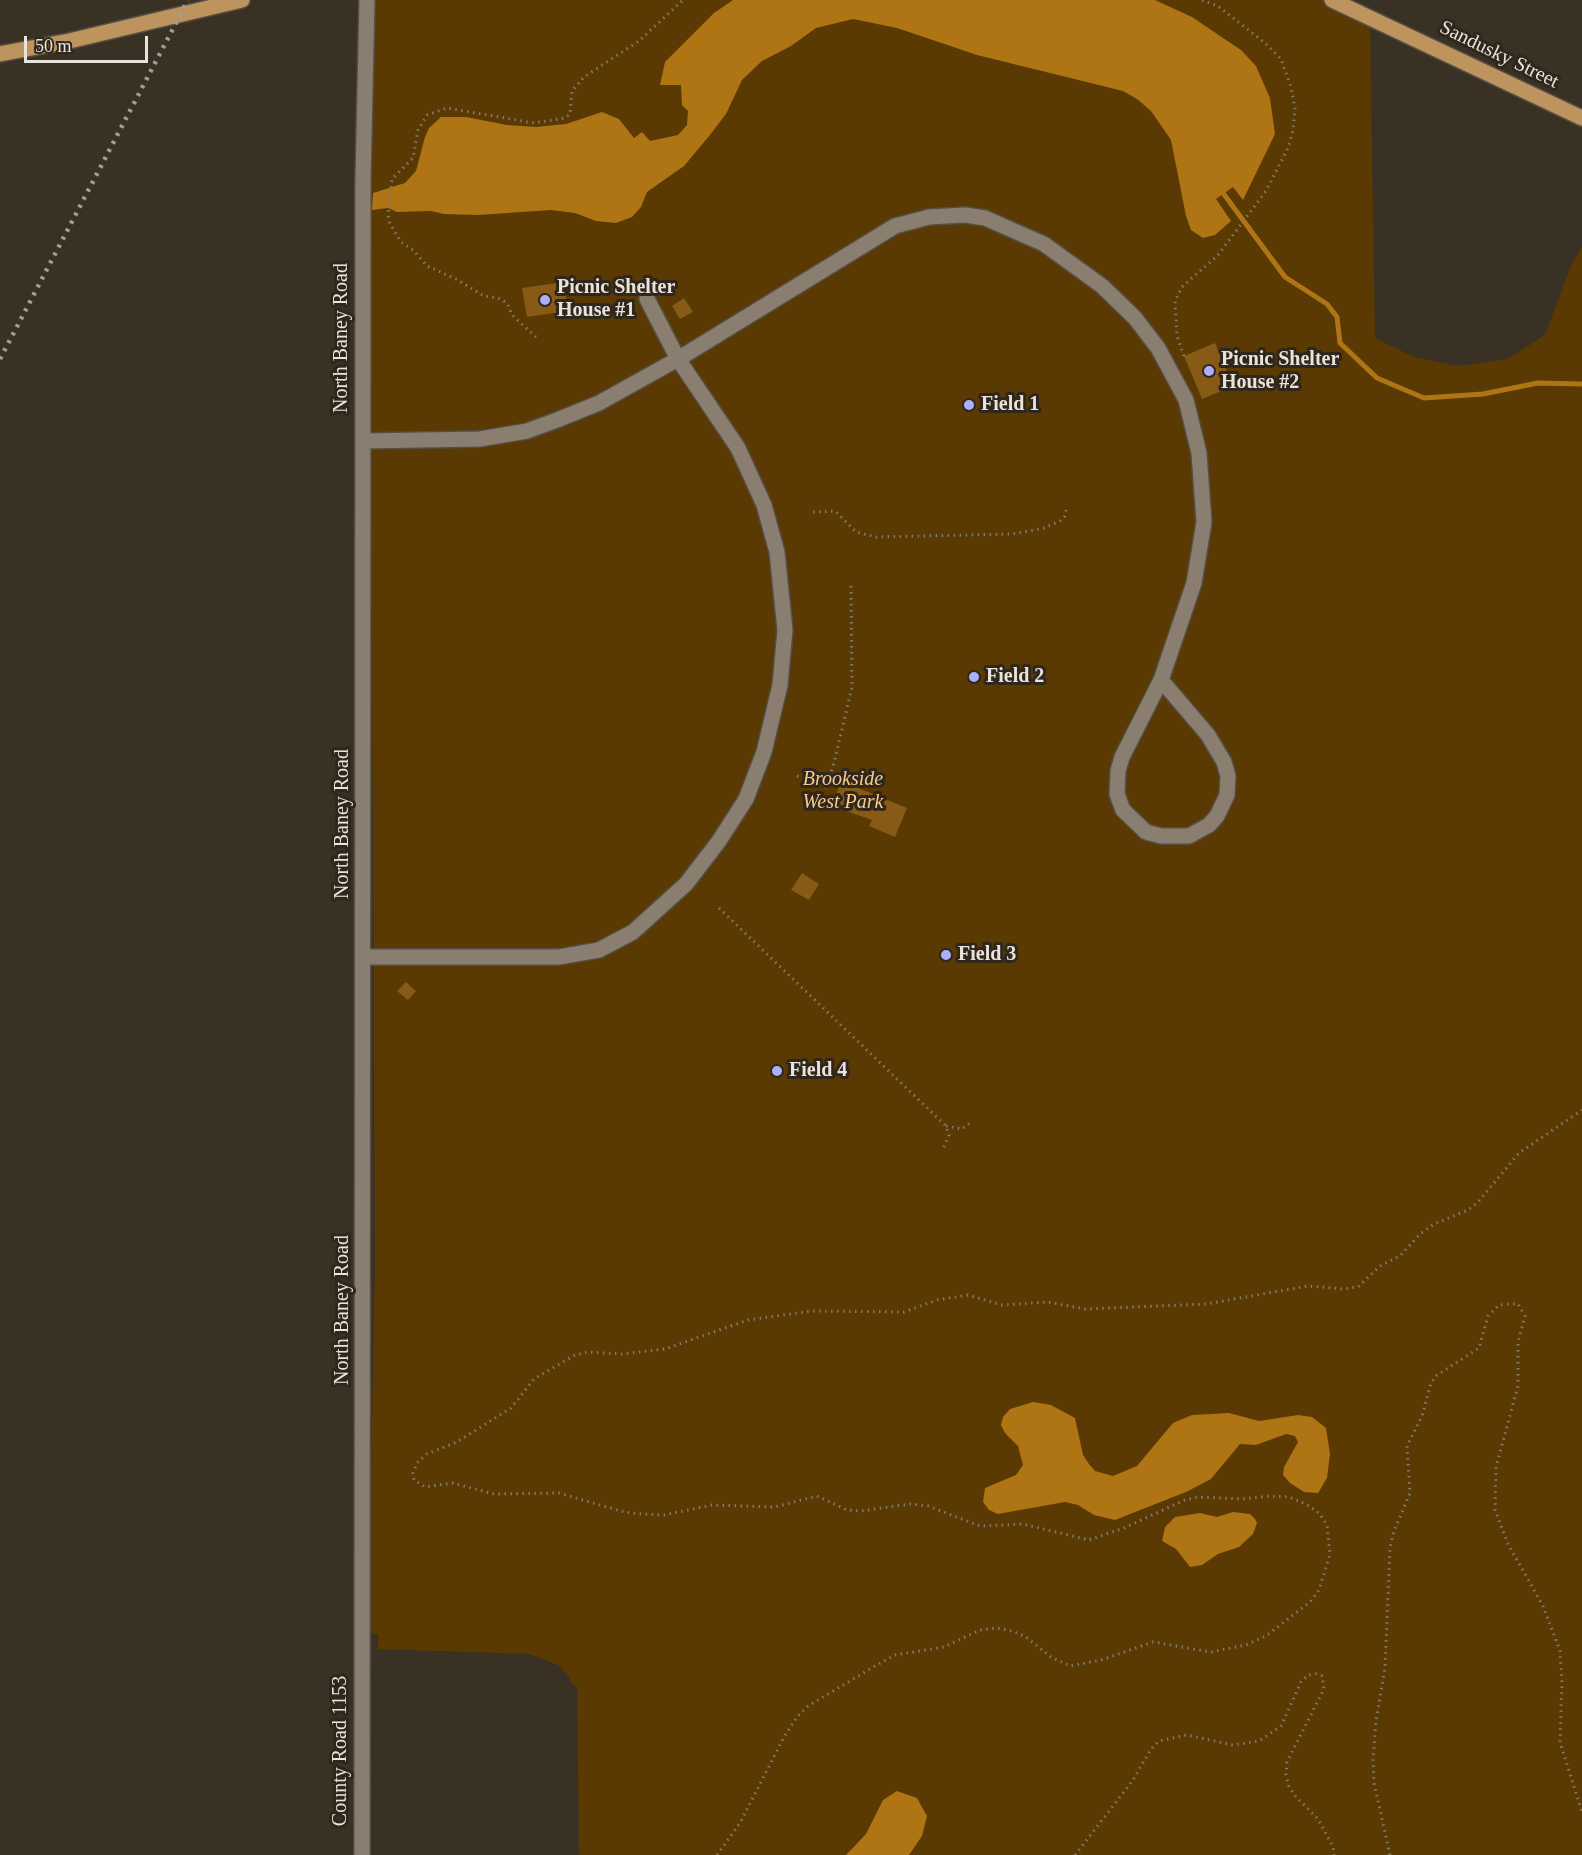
<!DOCTYPE html>
<style>
body{margin:0}
#map{position:relative;width:1582px;height:1855px;overflow:hidden;background:#3a3125;font-family:"Times New Roman",serif}
canvas{display:block}
.scale{position:absolute;left:24px;top:36px;width:124px;height:27px;box-sizing:border-box;border:3px solid #e9e3db;border-top:0;padding-left:8px;font-size:18px;line-height:21px;white-space:nowrap;color:#e9e3db;-webkit-text-stroke:4px #30271c;paint-order:stroke}
</style>
<div id="map">
<canvas width="1582" height="1855"></canvas>
<div class="scale">50 m</div>
</div>
<script>
const g = document.querySelector('canvas').getContext('2d');
g.lineJoin = 'round';
function fillPath(path, color) { g.fillStyle = color; g.fill(path, 'evenodd'); }
const shape = rows => new Path2D(rows.map(r => 'M' + r).join(''));
function strokePath(path, color, width, dash) { g.strokeStyle = color; g.lineWidth = width; g.lineCap = dash ? 'butt' : 'round'; g.setLineDash(dash || []); g.stroke(path); }
function write(font, color, halo, rows, align = 'center') {
  g.font = font + ' "Times New Roman",serif'; g.lineWidth = 6; g.setLineDash([]); g.textBaseline = 'middle'; g.strokeStyle = halo; g.fillStyle = color; for (const [text, x, y, turn = 0] of rows) {
    g.save(); g.translate(x, y); g.rotate((+turn || 0) * Math.PI / 180); g.textAlign = isNaN(turn) ? turn : align; if (halo) g.strokeText(text, 0, 0); g.fillText(text, 0, 0); g.restore();
  }
}
fillPath(shape([
 [372,0,1322,0,1370,22,1375,338,1414,357,1458,366,1508,359,1545,335,1572,263,1582,247,1582,1855,579,1855,577,1687,572,1684,568,1675,558,1665,529,1654,378,1649,378,1634,368,1634,375,1264,370,215]
]), '#5a3903');
fillPath(shape([
 [733,0,1155,0,1192,17,1241,50,1256,66,1270,98,1275,134,1243,200,1233,187,1216,199,1231,221,1215,235,1203,238,1191,230,1186,216,1171,140,1151,111,1137,99,1123,91,977,55,897,28,853,19,816,28,791,46,762,61,742,80,726,114,710,135,684,166,647,192,641,207,632,217,616,223,596,221,575,213,551,210,478,215,444,214,431,211,397,212,388,208,372,210,373,193,405,183,416,171,425,137,429,128,441,117,466,117,507,125,536,127,566,124,602,112,619,119,634,138,642,132,650,141,678,135,687,125,688,111,682,105,681,85,660,85,665,62,714,13],
 [1033,1402,1051,1405,1075,1418,1083,1455,1089,1464,1095,1471,1113,1476,1137,1466,1173,1423,1192,1415,1229,1413,1259,1421,1298,1415,1312,1417,1326,1428,1330,1454,1327,1478,1318,1493,1304,1492,1290,1483,1283,1475,1284,1467,1298,1442,1295,1436,1286,1434,1256,1445,1240,1444,1211,1479,1186,1492,1115,1520,1094,1515,1078,1505,1065,1502,998,1514,989,1510,983,1502,985,1488,1016,1475,1023,1465,1018,1446,1005,1433,1001,1425,1003,1417,1010,1409],
 [1233,1512,1250,1514,1255,1519,1257,1523,1253,1534,1239,1547,1218,1554,1202,1565,1190,1567,1176,1549,1162,1541,1165,1527,1175,1517,1200,1513,1217,1517],
 [897,1791,917,1798,927,1816,922,1836,909,1855,846,1855,866,1834,883,1800]
]), '#af7413');
strokePath(shape([
 [1223,193,1285,277,1327,304,1337,317,1340,343,1377,378,1424,398,1483,394,1538,383,1582,384]
]), '#af7413', 5);
fillPath(shape([
 [564,282,568,311,527,317,522,288],
 [684,298,693,312,680,319,672,306],
 [1215,343,1233,386,1202,399,1184,356],
 [841,781,907,808,895,837,869,826,872,820,832,806],
 [802,873,819,884,809,900,791,890],
 [406,982,416,991,408,1000,397,991]
]), '#875a15');
const minor = shape([
 [363,441,480,439,527,431,557,420,599,403,678,359,895,226,929,217,965,215,985,218,1044,244,1102,286,1135,318,1158,348,1186,400,1199,453,1204,522,1194,583,1161,680],
 [1161,680,1208,735,1224,762,1228,776,1227,795,1217,816,1209,825,1189,836,1161,836,1146,832,1123,810,1117,794,1118,771,1122,757,1161,680],
 [364,957,559,957,599,950,633,932,686,884,719,841,746,799,764,752,780,685,785,630,777,552,764,505,738,448,678,359,647,299],
 [362,1855,363,181,367,0]
]);
const major = shape([
 [1332,0,1582,118],
 [0,54,69,41,242,0]
]);
strokePath(minor, '#554e43', 18);
strokePath(major, '#554e43', 18);
strokePath(shape([
 [536,337,512,315,507,303,498,298,484,296,456,279,427,266,413,250,401,242,390,224,388,215,392,179,413,158,418,130,427,115,447,108,534,123,565,118,570,114,572,91,584,77,639,41,683,0],
 [1184,356,1177,336,1175,301,1182,287,1218,255,1266,191,1288,148,1293,130,1295,109,1291,87,1281,59,1265,43,1218,6,1201,0],
 [813,512,835,511,856,532,876,537,1013,534,1044,528,1060,521,1065,516,1067,506],
 [797,776,826,787,834,763,852,687,851,585],
 [719,908,946,1126,949,1135,943,1149],
 [946,1126,962,1129,971,1122],
 [717,1855,740,1823,784,1737,797,1717,808,1706,875,1666,895,1655,944,1647,980,1630,996,1628,1012,1631,1026,1637,1051,1657,1070,1666,1101,1660,1153,1642,1211,1652,1246,1645,1266,1636,1310,1602,1319,1590,1330,1554,1327,1525,1319,1513,1306,1504,1289,1497,1270,1496,1242,1499,1198,1497,1185,1500,1124,1528,1089,1540,1023,1524,980,1526,928,1506,910,1504,860,1511,847,1510,817,1496,775,1507,712,1505,664,1515,642,1514,624,1512,559,1493,494,1494,453,1483,425,1487,414,1480,413,1473,417,1463,427,1454,457,1442,511,1408,534,1379,575,1355,588,1352,622,1354,665,1349,748,1320,812,1311,904,1312,937,1300,968,1295,1002,1305,1048,1302,1085,1309,1206,1304,1308,1286,1344,1289,1358,1287,1380,1266,1400,1256,1420,1234,1434,1224,1468,1210,1478,1202,1519,1153,1582,1110],
 [1075,1855,1133,1780,1151,1749,1159,1741,1187,1735,1233,1745,1259,1741,1281,1726,1301,1682,1308,1675,1316,1674,1322,1676,1324,1689,1287,1762,1286,1775,1289,1787,1296,1797,1318,1819,1333,1847,1334,1855],
 [1390,1855,1374,1783,1373,1760,1376,1721,1385,1668,1390,1548,1394,1531,1410,1493,1407,1446,1422,1416,1431,1383,1437,1375,1479,1348,1488,1316,1499,1305,1509,1304,1518,1304,1525,1316,1518,1342,1518,1386,1496,1467,1495,1510,1508,1544,1543,1606,1560,1651,1562,1682,1560,1742,1582,1812]
]), '#827a70', 3, [1.5, 4.5]);
strokePath(minor, '#897e70', 15);
strokePath(major, '#bd945d', 15);
strokePath(shape([
 [0,359,188,0]
]), '#a59e94', 4.5, [3, 6]);
for (const [x, y, r, color] of [
 [545,300,6,"#adaffb"],
 [1209,371,6,"#adaffb"],
 [969,405,6,"#adaffb"],
 [974,677,6,"#adaffb"],
 [946,955,6,"#adaffb"],
 [777,1071,6,"#adaffb"]
]) { const dot = new Path2D(); dot.arc(x, y, r, 0, 2 * Math.PI); g.fillStyle = color; g.fill(dot); strokePath(dot, '#30271c', 2); }
write('20px', '#e9e3db', '#30271c', [
 ["Sandusky Street",1499,55,26],
 ["North Baney Road",342,338,-90],
 ["North Baney Road",343,824,-90],
 ["North Baney Road",343,1310,-90],
 ["County Road 1153",341,1751,-90]
]);
write('bold 20px', '#e9e3db', '#30271c', [
 ["Picnic Shelter",557,288],
 ["House #1",557,311],
 ["Picnic Shelter",1221,360],
 ["House #2",1221,383],
 ["Field 1",981,405],
 ["Field 2",986,677],
 ["Field 3",958,955],
 ["Field 4",789,1071]
], 'left');
write('italic 20px', '#f8c98d', '#30271c', [
 ["Brookside",843,780],
 ["West Park",843,803]
]);
</script>
